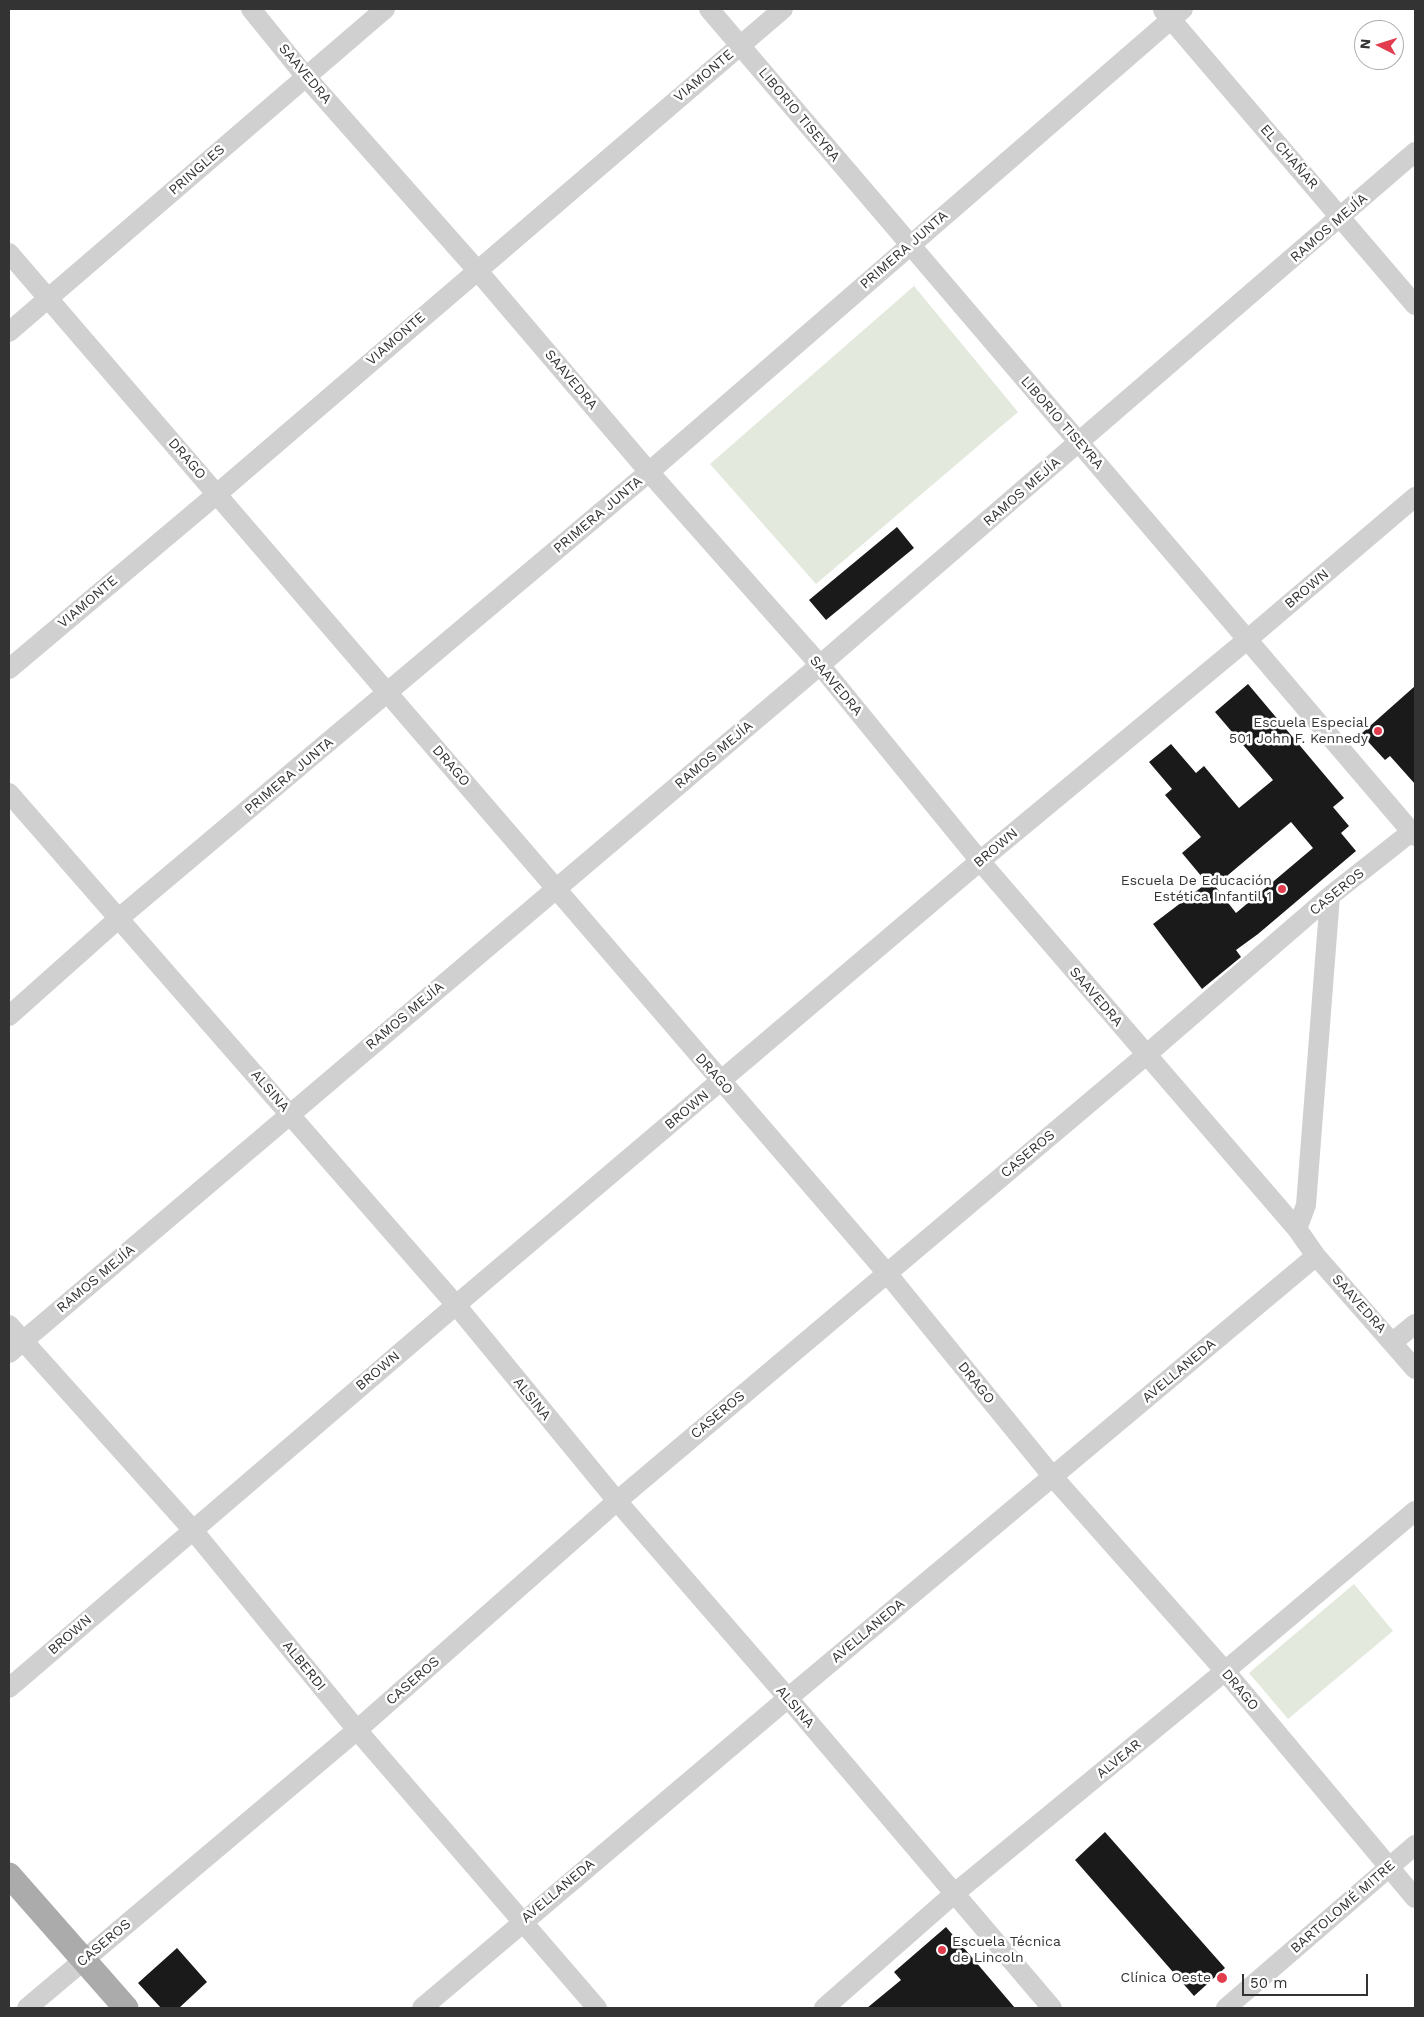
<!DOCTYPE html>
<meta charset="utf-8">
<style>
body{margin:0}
#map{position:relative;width:1424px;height:2017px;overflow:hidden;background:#fff;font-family:"Work Sans",sans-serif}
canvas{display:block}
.frame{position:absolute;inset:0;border:10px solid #333;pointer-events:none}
.north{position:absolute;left:1354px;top:20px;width:50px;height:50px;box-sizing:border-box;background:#fff;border:1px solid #adadad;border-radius:50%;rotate:275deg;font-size:14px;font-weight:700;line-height:20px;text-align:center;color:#333}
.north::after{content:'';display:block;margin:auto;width:18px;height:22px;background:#e13d4e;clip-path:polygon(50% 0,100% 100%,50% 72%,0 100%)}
.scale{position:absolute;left:1242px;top:1974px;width:126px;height:22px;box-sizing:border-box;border:2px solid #333;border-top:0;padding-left:6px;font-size:15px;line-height:18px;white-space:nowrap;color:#333;-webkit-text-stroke:4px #fff;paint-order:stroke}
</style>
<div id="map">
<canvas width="1424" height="2017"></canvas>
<div class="frame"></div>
<div class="north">N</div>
<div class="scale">50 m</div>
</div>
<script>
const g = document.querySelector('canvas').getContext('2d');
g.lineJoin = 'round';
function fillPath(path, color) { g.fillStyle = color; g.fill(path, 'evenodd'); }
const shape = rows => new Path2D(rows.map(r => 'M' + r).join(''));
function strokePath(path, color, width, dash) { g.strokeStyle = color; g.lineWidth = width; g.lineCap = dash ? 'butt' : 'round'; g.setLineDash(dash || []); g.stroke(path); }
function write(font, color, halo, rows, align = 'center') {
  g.font = font + ' "Work Sans",sans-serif'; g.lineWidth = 5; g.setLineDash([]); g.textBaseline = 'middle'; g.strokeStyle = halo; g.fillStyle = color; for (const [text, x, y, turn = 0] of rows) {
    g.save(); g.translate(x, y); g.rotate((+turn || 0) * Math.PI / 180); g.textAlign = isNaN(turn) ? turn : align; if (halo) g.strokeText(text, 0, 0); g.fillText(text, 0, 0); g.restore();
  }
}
fillPath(shape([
 [914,286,1018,412,816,584,710,464],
 [1354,1584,1393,1631,1288,1719,1249,1673]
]), '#e3e9dc');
fillPath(shape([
 [897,527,914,548,826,620,809,600],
 [1248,684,1344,798,1333,807,1349,826,1341,833,1356,851,1258,934,1236,950,1241,957,1202,989,1153,924,1207,883,1182,853,1201,837,1165,795,1172,789,1149,762,1171,744,1196,773,1204,766,1239,808,1273,780,1215,712],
 [1291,822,1313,848,1236,913,1215,886],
 [1415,686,1415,784,1390,756,1385,760,1361,734],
 [1105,1832,1225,1968,1194,1996,1075,1860],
 [946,1927,1015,2008,867,2008,901,1980,894,1972],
 [177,1948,207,1982,179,2008,161,2008,138,1983]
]), '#1a1a1a');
strokePath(shape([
 [251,9,306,77,477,270,649,472,820,665,980,861,1297,1229,1316,1256,1415,1369],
 [709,9,1415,836],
 [1163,10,1415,305],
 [9,253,886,1272,1053,1477,1225,1671,1415,1898],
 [9,332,385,9],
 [9,669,217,494,783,9],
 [9,793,456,1305,617,1501,788,1698,1052,2008],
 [9,1016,118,919,649,472,1183,9],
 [1297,1229,1306,1205,1330,896],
 [9,1325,192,1529,357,1730,597,2008],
 [1393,1342,1415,1324],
 [9,1353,820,665,1415,152],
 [9,1688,456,1305,980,861,1248,639,1415,497],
 [27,2008,357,1730,617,1501,1146,1055,1330,896,1415,829],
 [422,2008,788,1698,1316,1256],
 [824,2008,955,1893,1225,1671,1415,1511],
 [1226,2008,1415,1845]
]), '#d0d0d0', 20);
strokePath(shape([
 [9,1875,126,2008]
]), '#ababab', 25);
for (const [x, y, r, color] of [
 [1378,731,5,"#e13d4e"],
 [1282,889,5,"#e13d4e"],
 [942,1950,5,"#e13d4e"],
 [1222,1978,6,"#e13d4e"]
]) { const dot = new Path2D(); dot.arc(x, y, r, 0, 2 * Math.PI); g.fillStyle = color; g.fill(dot); strokePath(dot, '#fff', 2); }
write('14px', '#333', '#fff', [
 ["SAAVEDRA",305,74,50],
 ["VIAMONTE",704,76,-40],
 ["LIBORIO TISEYRA",799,115,50],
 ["EL CHAÑAR",1289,157,49],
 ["PRINGLES",197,170,-41],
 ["RAMOS MEJÍA",1329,228,-41],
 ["PRIMERA JUNTA",904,250,-41],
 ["VIAMONTE",396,339,-41],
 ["SAAVEDRA",571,380,50],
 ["LIBORIO TISEYRA",1062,423,49],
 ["DRAGO",187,459,49],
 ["RAMOS MEJÍA",1022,492,-41],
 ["PRIMERA JUNTA",598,515,-40],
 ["BROWN",1307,589,-40],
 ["VIAMONTE",88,602,-40],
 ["SAAVEDRA",836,686,50],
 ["RAMOS MEJÍA",714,755,-40],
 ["DRAGO",451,766,49],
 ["PRIMERA JUNTA",289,776,-40],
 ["BROWN",996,848,-40],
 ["CASEROS",1337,892,-39],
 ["SAAVEDRA",1096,997,49],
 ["RAMOS MEJÍA",405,1016,-40],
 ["DRAGO",714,1074,49],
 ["ALSINA",270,1091,49],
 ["BROWN",687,1110,-40],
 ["CASEROS",1028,1154,-40],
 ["RAMOS MEJÍA",96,1279,-40],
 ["SAAVEDRA",1359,1304,48],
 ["BROWN",378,1371,-40],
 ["AVELLANEDA",1179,1371,-40],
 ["DRAGO",976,1383,51],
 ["ALSINA",532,1399,51],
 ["CASEROS",718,1415,-40],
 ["AVELLANEDA",868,1631,-40],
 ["BROWN",70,1635,-41],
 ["ALBERDI",304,1666,51],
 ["CASEROS",413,1681,-41],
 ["DRAGO",1240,1690,50],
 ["ALSINA",795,1707,49],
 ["ALVEAR",1119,1759,-39],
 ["AVELLANEDA",558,1891,-40],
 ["BARTOLOMÉ MITRE",1343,1907,-41],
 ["CASEROS",104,1943,-40]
]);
write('14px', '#333', '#fff', [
 ["Escuela Especial",1368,723],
 ["501 John F. Kennedy",1368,739],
 ["Escuela De Educación",1272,881],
 ["Estética Infantil 1",1272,897],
 ["Escuela Técnica",952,1942,"left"],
 ["de Lincoln",952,1958,"left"],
 ["Clínica Oeste",1211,1978]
], 'right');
</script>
